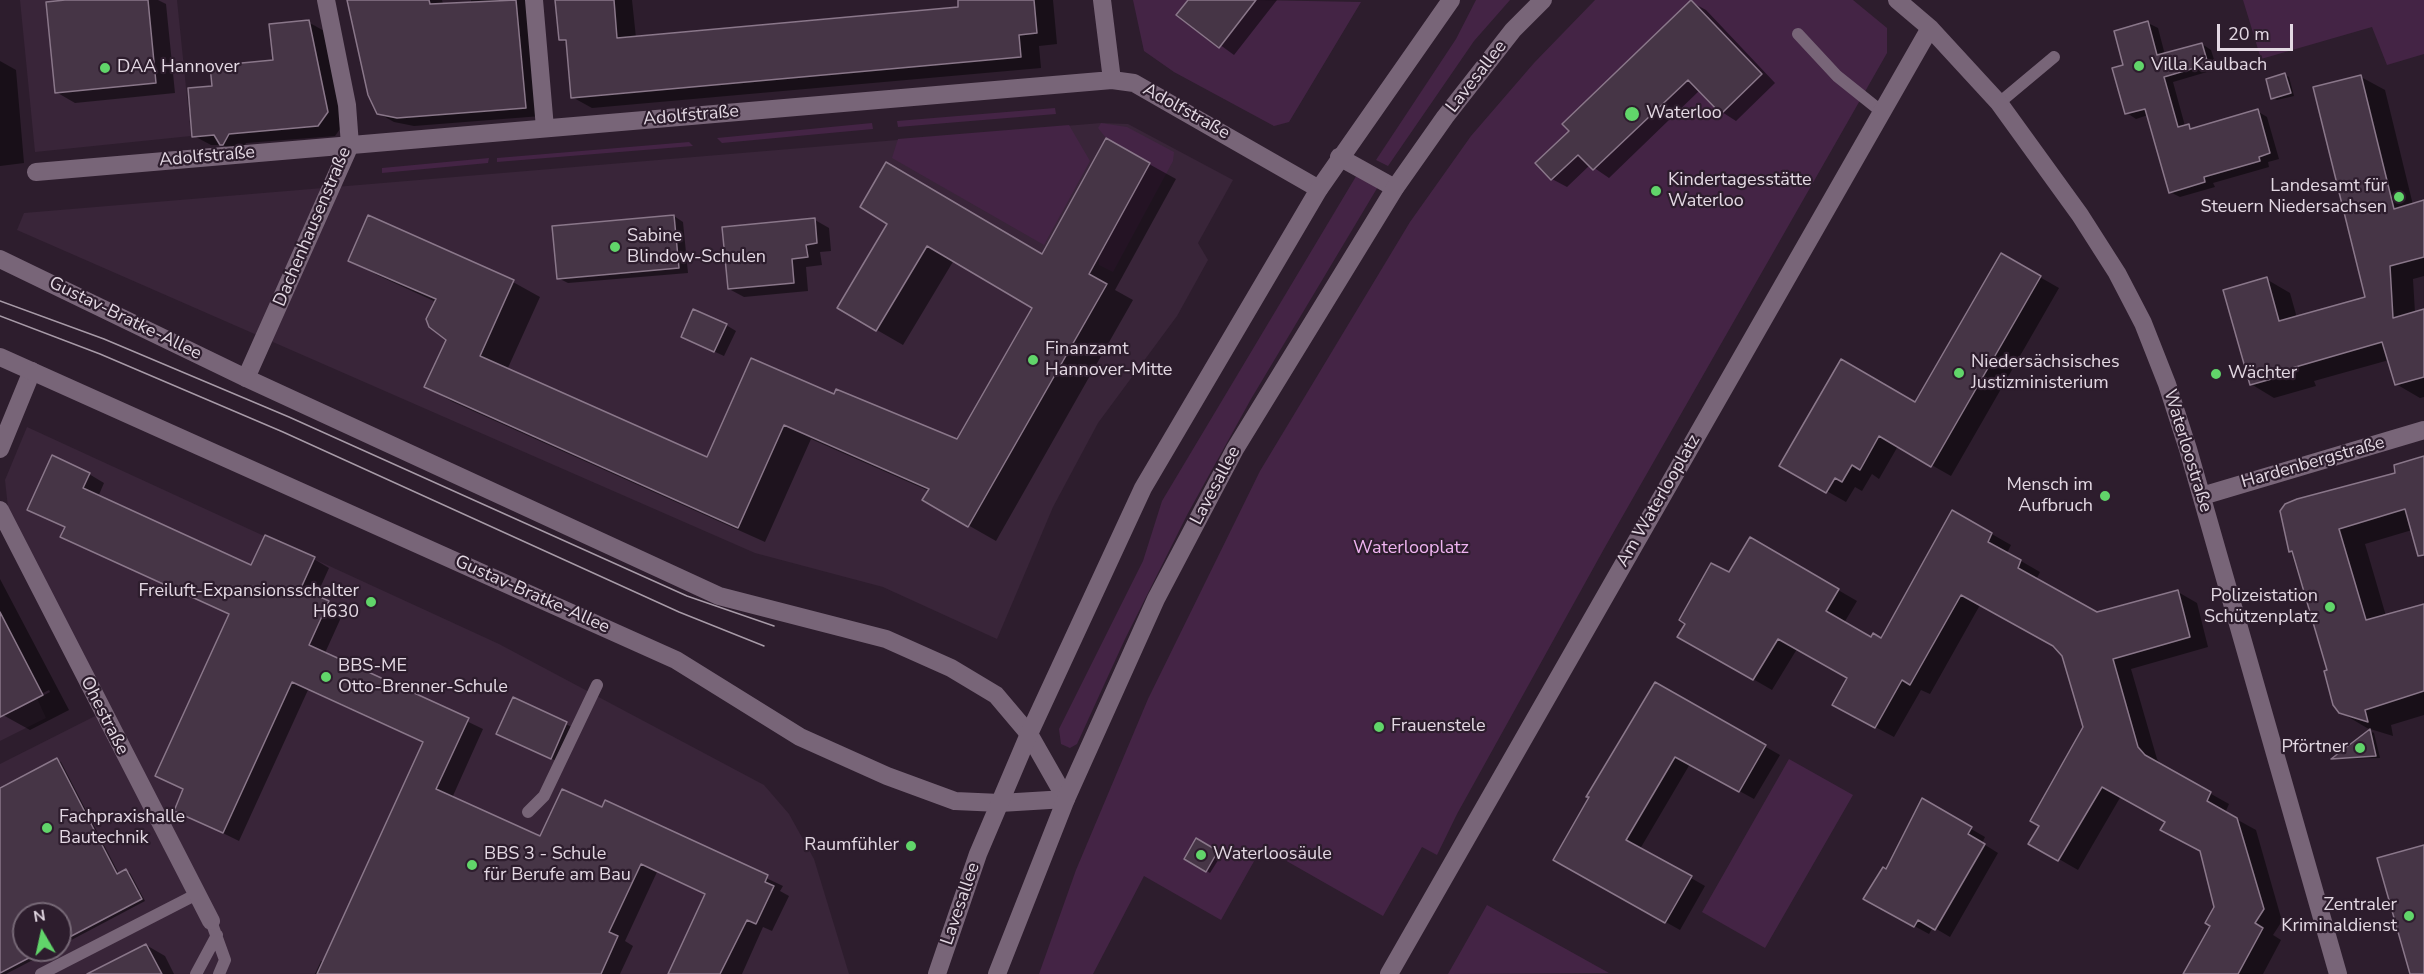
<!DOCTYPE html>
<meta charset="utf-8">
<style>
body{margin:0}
#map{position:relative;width:2424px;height:974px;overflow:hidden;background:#2d1d2d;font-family:"Nunito Sans",sans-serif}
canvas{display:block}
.north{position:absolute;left:12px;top:902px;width:60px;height:60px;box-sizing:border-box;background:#2d1d2d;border:2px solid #766876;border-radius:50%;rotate:351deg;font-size:16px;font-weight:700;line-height:24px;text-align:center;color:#e3d8e3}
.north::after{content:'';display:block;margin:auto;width:21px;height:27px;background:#61d56a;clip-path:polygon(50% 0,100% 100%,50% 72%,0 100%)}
.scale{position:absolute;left:2217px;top:24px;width:76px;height:27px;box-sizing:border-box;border:3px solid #e3d8e3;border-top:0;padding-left:8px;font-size:18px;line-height:21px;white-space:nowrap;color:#e3d8e3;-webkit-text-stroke:4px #2d1d2d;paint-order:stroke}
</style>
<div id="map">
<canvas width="2424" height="974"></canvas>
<div class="north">N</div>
<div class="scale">20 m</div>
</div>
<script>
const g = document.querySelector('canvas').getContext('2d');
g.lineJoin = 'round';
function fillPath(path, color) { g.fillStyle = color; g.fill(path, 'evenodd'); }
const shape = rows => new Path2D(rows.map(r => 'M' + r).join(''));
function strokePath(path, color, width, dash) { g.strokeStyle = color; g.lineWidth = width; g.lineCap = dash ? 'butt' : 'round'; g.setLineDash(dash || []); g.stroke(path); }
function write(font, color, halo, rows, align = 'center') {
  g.font = font + ' "Nunito Sans",sans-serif'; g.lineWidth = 4.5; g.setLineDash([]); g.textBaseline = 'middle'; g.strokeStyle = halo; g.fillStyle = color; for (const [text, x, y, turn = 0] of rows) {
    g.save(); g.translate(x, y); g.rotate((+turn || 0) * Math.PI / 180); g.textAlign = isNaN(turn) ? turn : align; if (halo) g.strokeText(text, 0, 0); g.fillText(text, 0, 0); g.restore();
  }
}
fillPath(shape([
 [20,0,177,0,191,136,35,152],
 [1101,123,1128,124,1233,180,1198,243,1208,260,1177,316,1098,423,1053,507,997,639,883,587,755,553,17,230,24,213],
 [27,427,499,644,764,785,789,814,814,859,849,974,0,974,0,764,107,710,8,508,5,480],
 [24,914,60,914,60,950,24,950],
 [21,653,43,695,37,698,46,718,0,741,0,663]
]), '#392539');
fillPath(shape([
 [1133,0,1188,0,1177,16,1219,48,1256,0,1361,2,1289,122,1274,126,1174,72,1144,51],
 [1476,0,1510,0,1474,41,1388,166,1376,160,1456,39],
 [1595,0,1853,0,1887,28,1887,53,1605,547,1457,814,1437,855,1422,847,1383,916,1262,847,1221,920,1144,876,1093,974,1039,974,1076,870,1148,699,1260,471,1410,222,1471,136,1534,63],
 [2243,0,2424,0,2424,54,2387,65,2372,27,2261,59],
 [1055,108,1056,114,898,127,897,121],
 [872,123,873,129,722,143,717,138],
 [1101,123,1127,127,1174,152,1173,161,1113,272,1099,265,1099,256,1150,163,1106,138,1098,128],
 [1069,125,1090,161,1044,245,892,158,898,139],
 [689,142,693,146,497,162,497,158],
 [489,158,488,163,382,173,382,168],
 [1358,173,1379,185,1251,399,1187,515,1125,639,1077,744,1070,748,1061,744,1059,729,1143,561,1162,501],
 [1789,759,1853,795,1765,948,1702,912],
 [1487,905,1609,973,1448,974]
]), '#442445');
fillPath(shape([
 [80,0,158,0,166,4,175,93,75,103,56,92],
 [348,0,442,0,443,4,471,2,471,0,530,0,541,116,414,126,394,122,378,113],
 [557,0,632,0,636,38,960,9,959,0,1053,0,1057,44,1039,46,1041,68,592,108,572,97,567,43,560,39],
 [1190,0,1277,0,1234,55,1179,15],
 [1691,2,1706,10,1775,83,1736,121,1722,112,1700,90,1609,178,1590,165,1567,187,1552,179,1571,131],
 [308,22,326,32,345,122,335,136,246,143,239,154,223,145,211,145,194,136,213,88,275,61],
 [2148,23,2158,28,2165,55,2202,44,2211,50,2217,69,2173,82,2185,126,2195,129,2257,111,2267,117,2279,159,2268,162,2269,167,2213,183,2215,187,2180,197,2170,192,2148,115,2136,119,2127,113,2125,66],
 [0,61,16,70,24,163,0,166],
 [2285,75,2289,77,2294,96,2277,100,2272,98],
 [2361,77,2385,90,2413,205,2424,202,2424,276,2413,279,2415,313,2424,311,2424,397,2420,398,2396,384,2389,360,2314,381,2316,386,2274,398,2251,384,2266,279,2290,293,2297,318,2366,298],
 [1149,164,1176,179,1115,290,1133,300,996,541,924,500,929,491,811,439,765,542,453,402,426,387,448,339,436,302,377,275,350,260,369,217,513,282,540,297,507,370,707,459,835,396,958,441,1034,308,954,260,903,345,877,330,839,308,890,223,1043,256],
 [674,216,683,222,688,273,568,283,558,278],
 [815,220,829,228,831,251,820,252,822,265,806,267,808,291,744,297,729,289],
 [2001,255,2059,288,1951,476,1898,446,1879,479,1872,474,1862,491,1855,487,1846,502,1781,465,1915,404],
 [726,325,736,331,724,356,683,337],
 [2424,455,2424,537,2412,530,2365,544,2386,616,2424,605,2424,715,2391,725,2393,736,2367,728,2340,712,2281,519,2283,508,2397,474,2395,466],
 [89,474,104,483,98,497,252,567,314,559,329,568,316,597,344,611,325,653,483,729,452,798,541,838,602,809,606,802,783,886,780,891,789,896,772,931,763,927,742,974,669,974,707,895,657,872,625,941,633,946,620,974,315,974,321,961,324,962,424,743,308,690,239,841,176,810,185,790,157,776,230,614,78,545,62,536,66,528,29,509],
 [1953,512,2011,545,2007,553,2040,572,2036,580,2097,614,2178,592,2197,603,2208,647,2131,669,2157,759,2163,767,2229,804,2225,813,2256,830,2282,921,2273,935,2281,940,2263,974,2185,974,2212,925,2216,907,2201,851,2167,822,2121,796,2078,870,2031,843,2041,826,2085,727,2063,655,2055,646,1980,605,1930,694,1921,690,1894,737,1853,715,1849,678,1797,649,1772,690,1679,636,1729,574,1750,539,1857,601,1844,623,1872,639,1881,640],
 [0,579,69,710,30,730,3,715,0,708],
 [49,690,50,692,16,710,16,707],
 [1655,684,1780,755,1754,799,1690,764,1640,849,1705,886,1680,930,1555,860],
 [514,699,576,729,561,763,507,739],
 [2370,731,2374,733,2380,758,2334,759],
 [57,760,61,762,119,874,126,871,130,873,145,901,60,946,60,914,24,914,24,950,52,950,6,974,0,974,0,789],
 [1923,801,1985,837,1982,843,1998,853,1950,937,1933,927,1929,934,1865,899,1887,871],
 [1197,840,1222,854,1210,873,1186,858],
 [146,945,165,956,174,974,90,974]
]), '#0007');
const building = shape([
 [65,0,148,0,156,83,55,93,46,2,65,0],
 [347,0,429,0,430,4,516,0,526,108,397,118,377,114,368,95,347,0],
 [555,0,614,0,617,38,958,7,958,0,1034,0,1037,33,1019,35,1021,57,571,98,566,40,559,40,555,0],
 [1188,0,1256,0,1219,48,1176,15,1188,0],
 [1691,0,1762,74,1721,114,1688,80,1593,170,1578,155,1551,180,1535,163,1569,131,1562,124,1691,0],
 [309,20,328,112,318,126,229,134,223,145,220,145,214,135,192,137,188,88,212,86,210,66,273,60,269,24,309,20],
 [2148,21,2157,55,2202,43,2208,64,2164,77,2178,127,2189,124,2190,129,2258,109,2270,153,2259,157,2260,161,2204,177,2205,182,2169,193,2145,109,2125,114,2112,68,2123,65,2114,31,2148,21],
 [2285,73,2291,93,2271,99,2266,79,2285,73],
 [2361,75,2394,209,2424,200,2424,257,2390,266,2393,318,2424,309,2424,377,2395,385,2382,342,2292,368,2293,373,2250,385,2223,290,2267,277,2279,321,2365,297,2313,87,2361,75],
 [1106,138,1150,163,1089,274,1107,284,968,527,922,500,929,489,784,425,738,528,424,387,446,340,429,327,426,319,436,299,348,261,368,215,514,280,480,356,707,457,751,358,834,394,836,389,957,439,1032,308,927,246,876,331,837,308,887,224,860,207,886,162,1042,254,1106,138],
 [674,215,679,268,557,279,552,226,674,215],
 [815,218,817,243,806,245,808,257,792,259,794,283,728,289,722,227,815,218],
 [2001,253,2041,276,1931,467,1879,436,1860,470,1852,465,1842,482,1835,478,1826,493,1779,466,1841,359,1915,402,2001,253],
 [693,309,727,324,714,352,681,337,693,309],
 [52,455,90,473,83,488,251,565,265,535,315,557,301,588,329,601,309,645,469,718,436,789,540,836,562,789,602,807,605,800,768,875,765,882,774,886,756,924,747,920,720,974,668,974,705,894,641,864,609,932,618,936,601,974,317,974,423,742,292,682,223,833,174,811,183,789,155,776,229,614,60,537,65,527,27,510,52,455],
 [2424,456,2424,555,2418,556,2405,509,2339,529,2366,620,2424,604,2424,691,2365,710,2368,722,2339,713,2333,705,2324,671,2327,670,2292,551,2289,552,2280,511,2285,504,2297,499,2395,473,2394,465,2424,456],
 [1952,510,1992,533,1988,542,2021,560,2018,568,2097,612,2178,590,2190,637,2113,659,2138,747,2145,755,2211,792,2207,801,2237,818,2264,909,2255,923,2263,928,2238,974,2183,974,2210,926,2205,923,2214,907,2200,851,2160,830,2165,822,2102,787,2058,861,2028,844,2039,826,2030,821,2083,727,2062,656,2053,646,1961,595,1910,685,1902,680,1875,728,1832,705,1847,678,1778,639,1753,680,1677,637,1685,624,1679,620,1711,563,1729,572,1750,537,1839,589,1826,611,1871,637,1873,633,1881,638,1952,510],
 [0,612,43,695,0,717,0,612],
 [1655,682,1766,745,1739,792,1675,757,1626,840,1692,876,1665,923,1553,860,1589,797,1586,797,1655,682],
 [513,697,567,722,551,759,496,734,513,697],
 [2370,729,2376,756,2331,759,2370,729],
 [57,758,117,874,126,869,142,899,60,942,60,914,24,914,24,950,44,950,0,973,0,788,57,758],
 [1922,798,1972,827,1968,834,1985,844,1935,930,1918,920,1914,927,1863,899,1883,867,1886,869,1922,798],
 [1196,838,1218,851,1206,872,1184,859,1196,838],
 [2424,845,2424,974,2410,974,2377,858,2424,845],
 [146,944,162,974,87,974,146,944]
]);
fillPath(building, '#463546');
strokePath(building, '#8a778a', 1.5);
strokePath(shape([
 [1798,34,1837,76,1882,112],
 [1999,103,2054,57],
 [528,812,544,796,597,685],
 [211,921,225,960,219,974],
 [41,974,197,894],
 [196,974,217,935]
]), '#786578', 12);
strokePath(shape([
 [534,0,545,128],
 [1102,0,1112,80],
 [1897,0,1930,28,1999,103,2080,215,2117,273,2143,323,2167,384,2188,449,2338,974],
 [36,172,1112,80,1134,83,1319,189],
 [246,378,350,145,347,105,326,0],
 [0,449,32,371],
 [2202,496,2424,430],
 [0,510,211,921],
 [1389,974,1930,28]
]), '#786578', 18);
strokePath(shape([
 [1339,157,1395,188],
 [0,259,246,378,719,596,886,639,951,668,996,695,1029,734,1066,799,1000,803,955,801,887,776,800,737,676,660,0,357]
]), '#786578', 18);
strokePath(shape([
 [937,974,978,854,1029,734,1143,488,1319,189,1451,0],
 [997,974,1066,799,1156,599,1235,449,1395,188,1445,117,1513,30,1543,0]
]), '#786578', 18);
strokePath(shape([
 [0,301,104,339,289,417,687,596,774,626],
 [0,316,100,354,283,432,679,612,764,646]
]), '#a79aa7', 1.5);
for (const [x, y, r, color] of [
 [2139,66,6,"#61d56a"],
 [105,68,6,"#61d56a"],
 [1632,114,8,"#61d56a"],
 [1656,191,6,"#61d56a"],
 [2399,197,6,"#61d56a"],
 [615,247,6,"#61d56a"],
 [1033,360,6,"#61d56a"],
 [1959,373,6,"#61d56a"],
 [2216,374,6,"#61d56a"],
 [2105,496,6,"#61d56a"],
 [371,602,6,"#61d56a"],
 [2330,607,6,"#61d56a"],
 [326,677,6,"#61d56a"],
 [1379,727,6,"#61d56a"],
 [2360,748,6,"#61d56a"],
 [47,828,6,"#61d56a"],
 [911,846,6,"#61d56a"],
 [1201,855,6,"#61d56a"],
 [472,865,6,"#61d56a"],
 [2409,916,6,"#61d56a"]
]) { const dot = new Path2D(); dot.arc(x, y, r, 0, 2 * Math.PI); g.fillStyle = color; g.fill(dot); strokePath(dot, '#2d1d2d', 2); }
write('18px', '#e3d8e3', '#2d1d2d', [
 ["Villa Kaulbach",2151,66],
 ["DAA Hannover",117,68],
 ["Waterloo",1646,114],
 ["Kindertagesstätte",1668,181],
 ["Waterloo",1668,202],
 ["Landesamt für",2387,187,"right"],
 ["Steuern Niedersachsen",2387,208,"right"],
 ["Sabine",627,237],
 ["Blindow-Schulen",627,258],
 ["Finanzamt",1045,350],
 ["Hannover-Mitte",1045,371],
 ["Niedersächsisches",1971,363],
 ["Justizministerium",1971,384],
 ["Wächter",2228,374],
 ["Mensch im",2093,486,"right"],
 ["Aufbruch",2093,507,"right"],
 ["Freiluft-Expansionsschalter",359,592,"right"],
 ["H630",359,613,"right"],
 ["Polizeistation",2318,597,"right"],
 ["Schützenplatz",2318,618,"right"],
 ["BBS-ME",338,667],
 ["Otto-Brenner-Schule",338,688],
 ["Frauenstele",1391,727],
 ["Pförtner",2348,748,"right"],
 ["Fachpraxishalle",59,818],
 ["Bautechnik",59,839],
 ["Raumfühler",899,846,"right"],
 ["BBS 3 - Schule",484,855],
 ["für Berufe am Bau",484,876],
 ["Waterloosäule",1213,855],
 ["Zentraler",2397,906,"right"],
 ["Kriminaldienst",2397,927,"right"]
], 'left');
write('18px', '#e3d8e3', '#2d1d2d', [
 ["Lavesallee",1477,77,-52],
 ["Adolfstraße",1186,112,29],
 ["Adolfstraße",691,116,-5],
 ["Adolfstraße",207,157,-5],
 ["Dachenhausenstraße",313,227,-67],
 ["Gustav-Bratke-Allee",125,319,26],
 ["Waterloostraße",2187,451,73],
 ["Hardenbergstraße",2313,463,-16],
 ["Lavesallee",1216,486,-62],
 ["Am Waterlooplatz",1659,501,-60],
 ["Gustav-Bratke-Allee",532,595,24],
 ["Ohestraße",104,716,63],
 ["Lavesallee",961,904,-71]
]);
write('18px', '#f0b4f1', '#2d1d2d', [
 ["Waterlooplatz",1411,549]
]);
</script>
